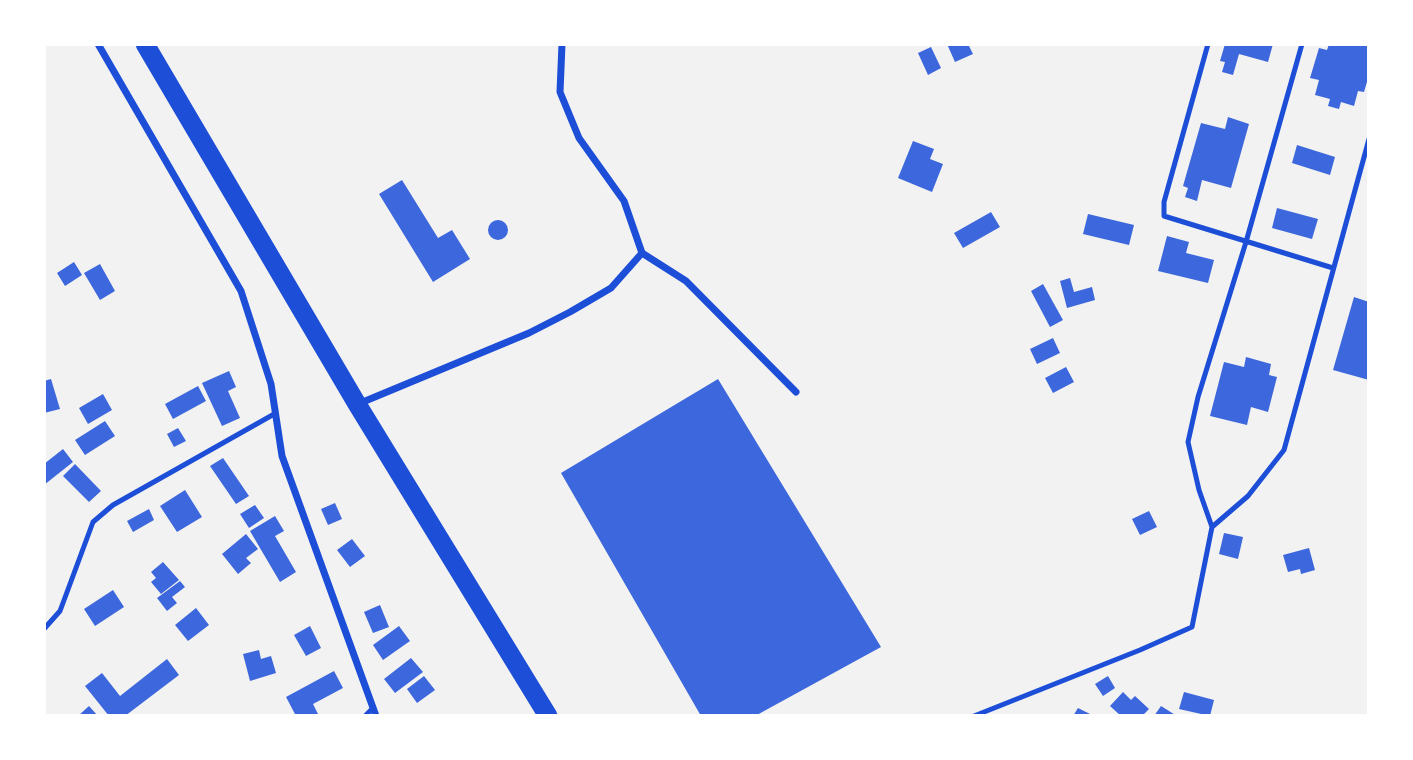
<!DOCTYPE html>
<style>
body{margin:0}
#map{position:relative;width:1413px;height:760px;overflow:hidden;background:#f2f2f2;font-family:"Work Sans",sans-serif}
canvas{display:block}
.frame{position:absolute;inset:0;border:46px solid #fff;pointer-events:none}
</style>
<div id="map">
<canvas width="1413" height="760"></canvas>
<div class="frame"></div>
</div>
<script>
const g = document.querySelector('canvas').getContext('2d');
g.lineJoin = 'round';
function fillPath(path, color) { g.fillStyle = color; g.fill(path, 'evenodd'); }
const shape = rows => new Path2D(rows.map(r => 'M' + r).join(''));
function strokePath(path, color, width, dash) { g.strokeStyle = color; g.lineWidth = width; g.lineCap = dash ? 'butt' : 'round'; g.setLineDash(dash || []); g.stroke(path); }
fillPath(shape([
 [947,44,968,44,973,54,955,62],
 [1225,44,1273,44,1268,62,1239,54,1233,75,1222,72,1225,62,1220,61],
 [1329,44,1369,45,1369,75,1364,92,1358,91,1354,106,1341,102,1339,109,1328,106,1330,99,1315,95,1319,80,1310,78,1319,48,1327,50],
 [931,47,941,68,928,75,918,53],
 [1228,117,1249,124,1231,188,1202,180,1197,201,1185,197,1188,188,1183,186,1201,123,1225,129],
 [913,141,934,149,930,159,943,164,932,192,898,178],
 [1297,145,1335,157,1330,175,1292,163],
 [402,180,438,238,452,230,470,259,433,282,379,194],
 [1277,208,1318,219,1312,239,1272,228],
 [991,212,1000,227,963,248,954,233],
 [1088,214,1134,225,1129,245,1083,234],
 '488 230a10 10 0 1 1 20 0a10 10 0 1 1-20 0Z',
 [1167,236,1189,242,1186,253,1214,260,1208,283,1158,271],
 [74,262,82,275,65,286,57,273],
 [100,264,115,291,100,300,84,273],
 [1070,278,1074,292,1092,287,1095,300,1067,308,1060,281],
 [1043,284,1063,320,1050,327,1031,291],
 [1354,297,1369,302,1369,380,1333,370],
 [1053,338,1060,353,1037,364,1030,349],
 [1246,357,1271,364,1269,375,1277,377,1268,412,1251,407,1247,425,1210,416,1224,362,1244,367],
 [1066,367,1074,382,1053,393,1045,378],
 [229,371,236,387,228,391,240,418,222,426,202,383],
 [51,379,60,409,44,413,44,381],
 [718,379,881,647,755,716,701,716,561,473],
 [198,386,206,401,173,419,165,404],
 [103,394,112,410,88,424,79,408],
 [105,421,115,436,85,455,75,440],
 [178,428,186,441,174,447,167,434],
 [63,449,73,462,44,485,44,464],
 [223,458,249,496,236,504,210,466],
 [75,464,101,491,89,502,63,476],
 [185,490,202,517,177,532,160,506],
 [335,503,342,519,328,525,321,509],
 [255,505,264,518,249,528,240,514],
 [149,509,154,520,133,532,127,521],
 [1149,511,1157,527,1140,535,1132,519],
 [275,516,284,531,275,536,296,572,280,582,250,531],
 [1224,533,1243,537,1238,559,1219,554],
 [246,534,258,549,246,558,251,563,238,574,222,554],
 [352,539,365,556,350,567,337,550],
 [1309,548,1315,570,1301,574,1300,569,1288,572,1283,555],
 [163,562,179,580,161,594,151,582,156,578,151,572],
 [180,581,185,587,172,597,177,603,167,611,157,598],
 [113,590,124,607,95,626,84,609],
 [380,605,389,627,373,633,364,612],
 [196,608,209,625,188,641,175,625],
 [310,626,321,648,306,656,294,635],
 [399,626,410,641,383,660,373,645],
 [259,650,261,659,271,656,276,673,250,681,243,654],
 [411,658,423,672,395,693,384,679],
 [167,659,179,675,125,716,109,716,85,686,102,673,120,696],
 [334,671,343,688,313,704,319,716,296,716,286,697],
 [424,676,435,690,417,703,407,689],
 [1108,676,1115,688,1103,696,1095,684],
 [1123,692,1131,700,1135,696,1149,709,1142,716,1121,716,1110,706],
 [1184,692,1214,700,1210,716,1179,709],
 [89,706,98,716,78,716],
 [1161,706,1177,716,1154,716],
 [1078,708,1094,716,1073,716]
]), '#3d67dc');
strokePath(shape([
 [1208,44,1164,202,1164,216,1333,268],
 [1212,527,1199,490,1188,442,1198,397,1246,242,1302,44],
 [44,629,60,611,93,522,113,505,276,413],
 [365,716,373,708],
 [974,716,1140,650,1192,627,1212,527,1248,496,1284,450,1369,139]
]), '#1d4ed8', 5);
strokePath(shape([
 [98,44,241,291,271,384,282,456,376,716],
 [562,44,560,92,579,138,624,201,642,253,686,281,796,392],
 [358,404,529,333,570,312,611,288,642,253]
]), '#1d4ed8', 7);
strokePath(shape([
 [145,44,357,404,548,716]
]), '#1d4ed8', 19);
</script>
